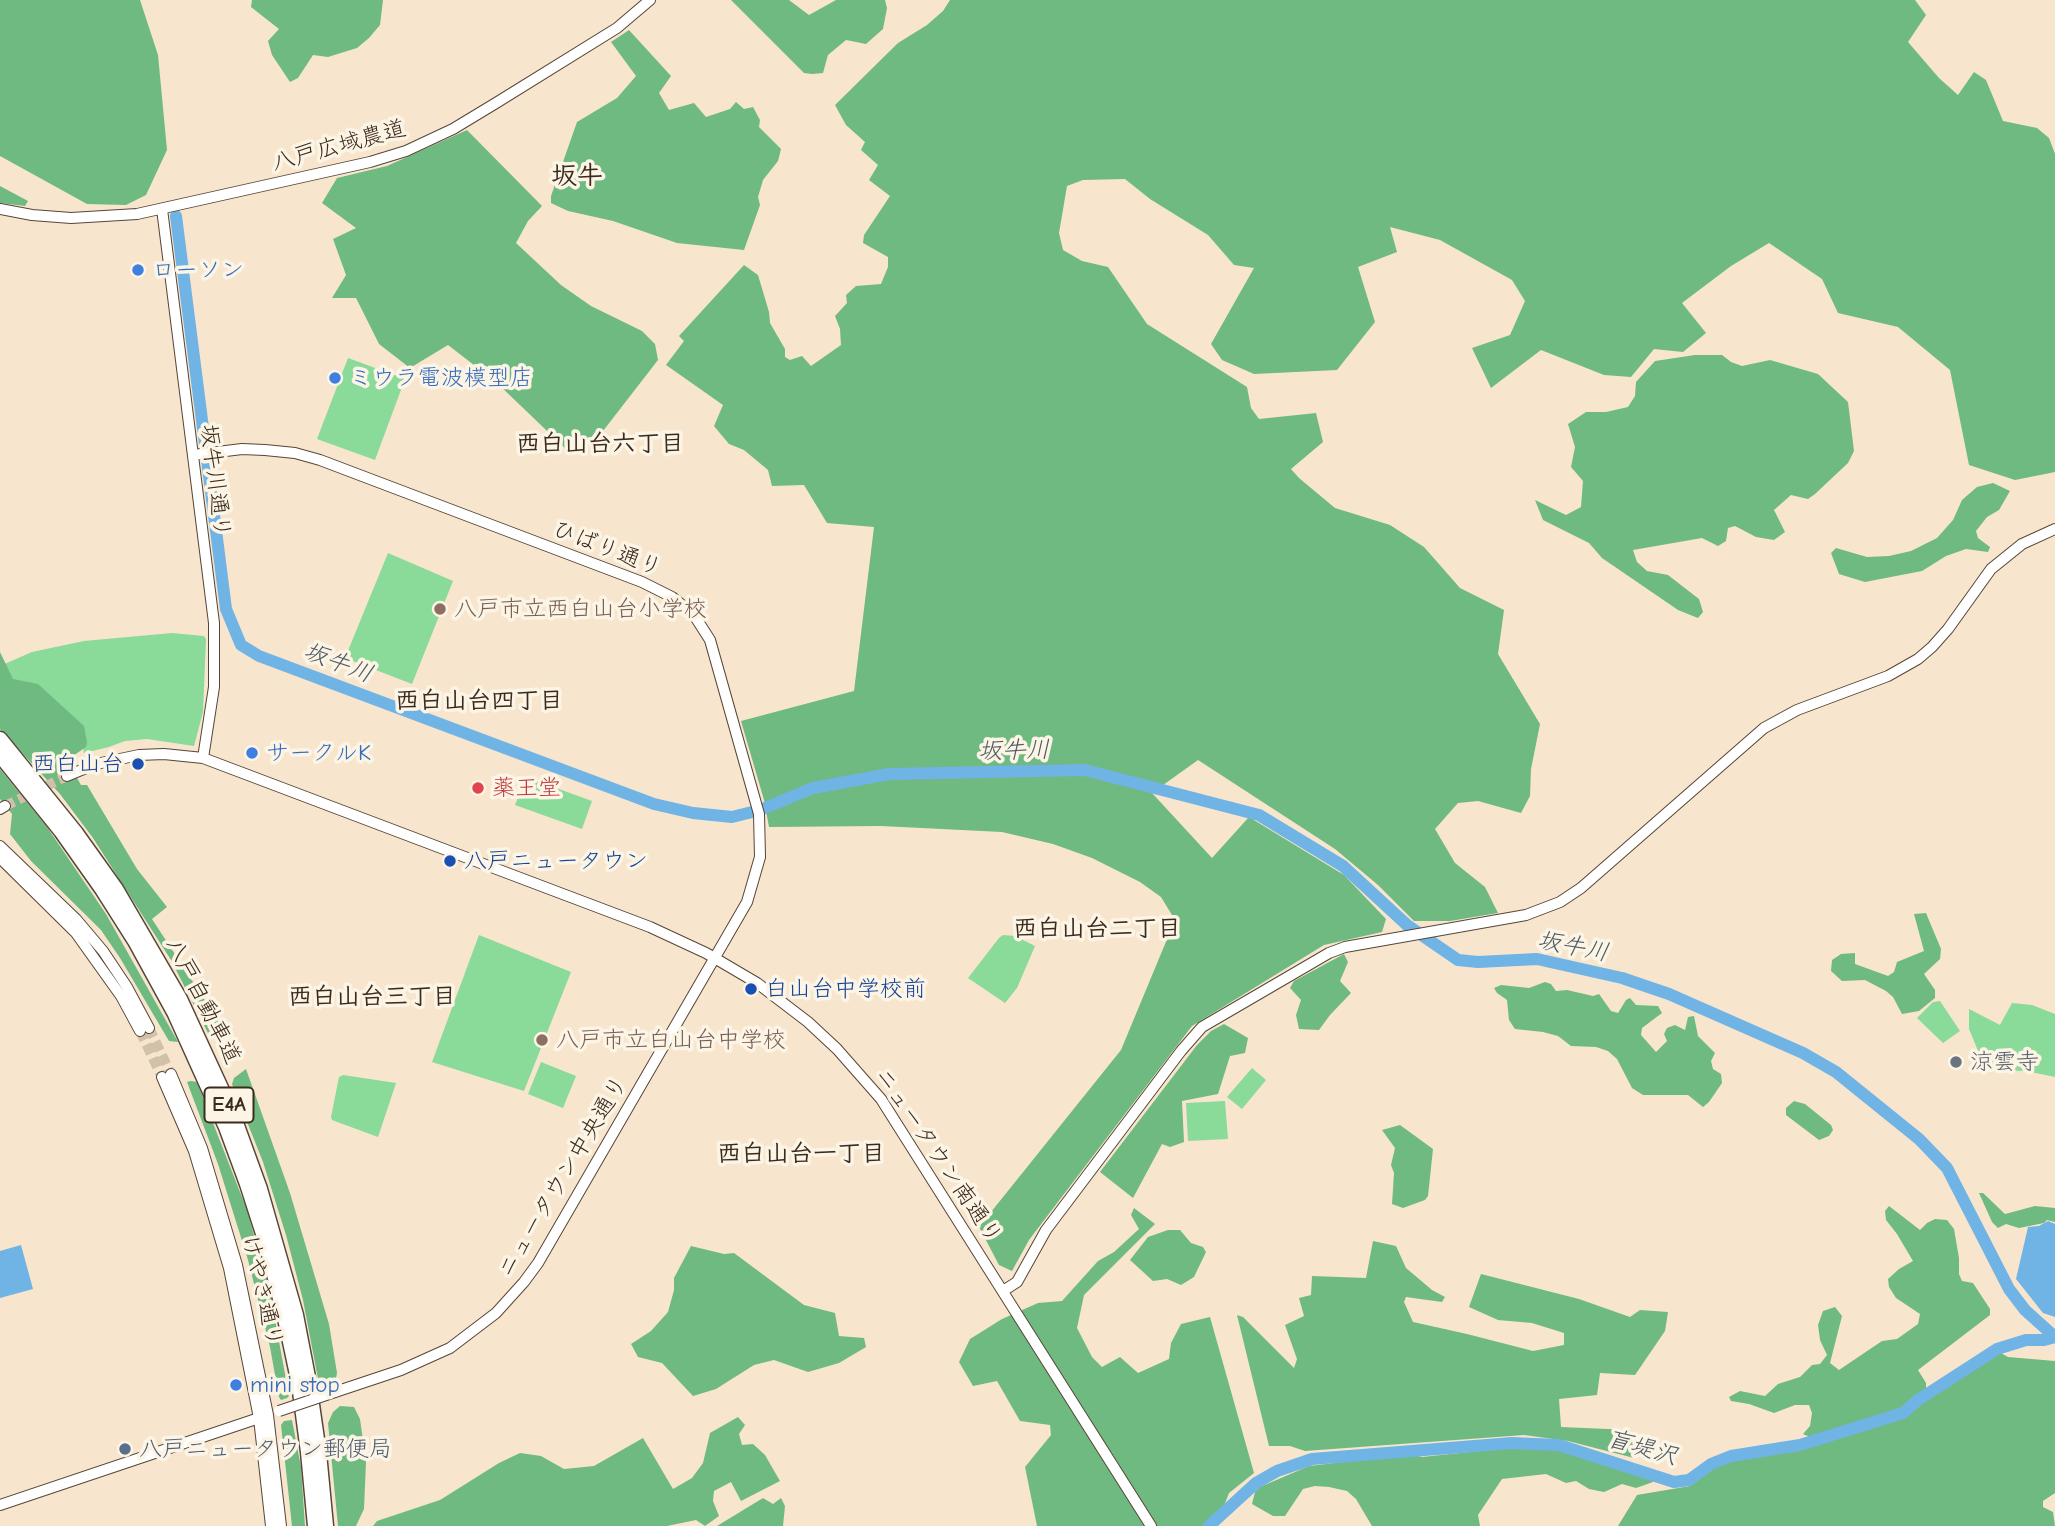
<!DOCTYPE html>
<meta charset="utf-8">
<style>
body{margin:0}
canvas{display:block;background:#f7e5cd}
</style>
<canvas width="2055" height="1526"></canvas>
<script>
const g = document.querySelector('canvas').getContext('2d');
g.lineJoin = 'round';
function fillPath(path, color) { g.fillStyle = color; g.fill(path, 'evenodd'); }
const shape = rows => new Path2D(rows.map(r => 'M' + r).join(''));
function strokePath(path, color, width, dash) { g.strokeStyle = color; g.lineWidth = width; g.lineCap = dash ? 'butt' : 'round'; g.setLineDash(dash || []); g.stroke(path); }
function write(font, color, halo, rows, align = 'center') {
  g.font = font + ' "Comic Neue","Klee One",sans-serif'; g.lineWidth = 7; g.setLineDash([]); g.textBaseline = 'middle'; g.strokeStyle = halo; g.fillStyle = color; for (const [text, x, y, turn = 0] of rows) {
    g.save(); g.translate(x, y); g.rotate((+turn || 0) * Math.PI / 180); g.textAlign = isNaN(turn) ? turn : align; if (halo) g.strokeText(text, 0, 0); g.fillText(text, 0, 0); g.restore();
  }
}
fillPath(shape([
 [348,358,405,379,375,460,317,439],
 [388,553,453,581,412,684,345,658],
 [172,633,204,636,206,639,203,712,194,746,147,739,125,741,109,747,84,753,80,728,1,680,0,666,32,652,84,641],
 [525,780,534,780,592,801,582,829,515,805],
 [479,935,571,972,524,1091,432,1062],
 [1003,935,1015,936,1035,946,1017,988,1005,1003,968,978,999,938],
 [1940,1001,1960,1031,1943,1043,1917,1018,1933,1002],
 [2012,1003,2032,1005,2055,1014,2055,1077,2026,1071,1986,1070,1969,1029,1969,1009,2000,1025],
 [541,1062,576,1076,563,1108,528,1094],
 [1252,1068,1266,1080,1242,1109,1227,1097],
 [343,1075,396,1083,378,1137,332,1120,331,1117,339,1077],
 [1225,1101,1228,1139,1188,1141,1186,1103]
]), '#8ada99');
fillPath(shape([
 [0,0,140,0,158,55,167,150,146,195,126,205,87,204,0,156],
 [252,0,383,0,380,25,369,38,357,48,328,57,313,55,298,78,290,82,272,55,268,41,279,29,251,7],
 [731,0,789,0,809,15,836,0,885,0,887,8,883,29,866,44,846,40,828,55,823,73,812,74,804,73],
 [950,0,1915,0,1926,15,1908,42,1939,78,1958,95,1974,72,1986,80,2003,121,2037,128,2049,138,2055,154,2055,472,2015,480,1969,465,1950,370,1898,327,1838,313,1822,279,1769,243,1731,266,1682,303,1706,333,1683,352,1654,349,1631,377,1604,375,1541,350,1491,388,1472,348,1510,335,1525,301,1512,280,1440,240,1390,227,1397,252,1358,267,1375,322,1337,370,1254,374,1222,360,1211,344,1254,268,1234,265,1208,235,1150,199,1125,179,1083,180,1067,186,1059,233,1063,250,1082,261,1108,267,1147,324,1247,387,1251,408,1259,419,1316,413,1323,442,1291,469,1299,478,1335,508,1390,525,1424,547,1460,588,1504,610,1498,654,1540,724,1531,769,1530,796,1521,813,1478,801,1458,803,1435,829,1455,863,1485,887,1498,913,1450,921,1414,921,1378,885,1335,849,1198,760,1152,793,1212,858,1249,817,1344,875,1386,919,1382,932,1324,945,1192,1026,1029,1240,1012,1271,999,1265,979,1227,1121,1050,1175,920,1161,897,1140,882,1092,858,1053,844,1002,832,881,826,769,827,764,800,741,721,854,691,874,527,827,523,804,485,772,486,768,470,744,450,729,444,714,426,723,405,666,365,684,341,679,336,744,265,758,275,769,312,770,323,785,349,785,357,790,360,802,356,811,366,841,345,840,329,835,316,847,303,846,295,856,286,881,284,888,267,888,257,863,243,864,235,890,196,869,180,878,165,861,150,865,142,846,125,835,105,898,43,927,25,943,11],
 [629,30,671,76,659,93,669,110,694,103,706,117,730,109,736,102,744,109,753,107,760,120,759,127,781,149,778,161,763,180,758,197,760,205,744,250,677,243,613,221,568,211,551,203,551,196,577,122,617,98,636,76,611,42],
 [467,130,542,206,528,221,516,243,561,285,591,306,642,331,655,344,658,360,603,431,570,453,496,382,448,345,410,368,379,344,356,298,332,298,346,275,333,239,356,228,322,203,337,178,387,166],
 [0,186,28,201,25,206,0,203],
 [1695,355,1722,355,1731,362,1742,366,1770,360,1818,374,1848,402,1854,451,1848,463,1815,494,1808,499,1791,495,1774,510,1785,532,1774,540,1756,537,1735,526,1728,528,1726,541,1718,546,1702,538,1633,550,1637,562,1647,571,1668,575,1699,599,1703,612,1698,618,1678,610,1602,558,1589,543,1543,520,1535,500,1566,515,1581,507,1583,481,1571,467,1575,447,1568,424,1586,412,1606,412,1628,407,1635,396,1636,382,1655,361],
 [1993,483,2010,491,1999,510,1987,517,1976,531,1978,538,1990,547,1988,552,1966,549,1946,556,1922,571,1865,582,1839,574,1831,553,1836,548,1867,557,1889,556,1911,551,1937,538,1953,520,1962,500,1977,487],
 [0,652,13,679,38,684,84,726,87,742,86,747,67,760,81,785,87,785,137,869,167,907,152,919,225,1031,223,1033,209,1035,171,960,93,838,60,794,0,729],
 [0,769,47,827,106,914,178,1042,169,1041,120,958,101,930,31,861,10,834,12,814,0,799],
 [1926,913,1941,949,1940,959,1924,974,1935,990,1935,998,1919,1011,1902,1014,1893,997,1886,991,1865,980,1842,981,1831,971,1832,960,1841,954,1855,953,1855,964,1888,976,1894,972,1897,962,1924,951,1914,914],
 [1344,954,1348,962,1340,981,1351,993,1330,1015,1319,1030,1299,1029,1296,1015,1301,1000,1290,988,1294,981],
 [1545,982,1551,984,1556,991,1567,990,1593,996,1599,994,1611,1011,1618,1013,1626,1000,1630,998,1636,1005,1658,1006,1662,1013,1642,1028,1641,1035,1656,1052,1667,1041,1664,1034,1667,1028,1675,1025,1685,1030,1688,1017,1694,1016,1698,1036,1715,1053,1711,1061,1713,1069,1721,1074,1722,1083,1709,1102,1703,1107,1688,1095,1643,1095,1632,1088,1617,1059,1608,1051,1596,1047,1571,1046,1558,1036,1543,1032,1515,1029,1509,1020,1507,1000,1497,993,1494,988,1501,985,1529,988],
 [1224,1024,1248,1038,1245,1053,1230,1056,1218,1094,1182,1101,1184,1142,1170,1147,1162,1144,1133,1198,1100,1172,1197,1045,1211,1031],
 [246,1069,290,1193,329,1324,337,1373,336,1378,322,1386,319,1384,303,1300,286,1235,263,1162,232,1084,234,1078],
 [191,1081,197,1082,247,1210,270,1292,289,1396,287,1398,281,1400,279,1397,270,1347,248,1260,218,1164,187,1082],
 [1794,1101,1805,1104,1831,1125,1833,1130,1829,1136,1819,1140,1786,1115,1786,1108],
 [1400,1125,1433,1149,1428,1196,1425,1200,1403,1208,1392,1204,1394,1173,1391,1165,1395,1148,1382,1130],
 [1979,1193,1983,1193,2005,1214,2035,1206,2055,1208,2055,1222,2047,1220,2044,1223,2019,1228,2006,1224,1998,1228,1992,1222],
 [1889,1206,1920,1230,1927,1223,1935,1219,1947,1220,1954,1229,1959,1258,1959,1274,1962,1281,1973,1283,1990,1309,1990,1315,1918,1370,1926,1383,1926,1389,1897,1411,1826,1434,1810,1437,1803,1434,1810,1426,1812,1413,1809,1405,1795,1405,1774,1413,1749,1404,1731,1401,1729,1397,1740,1391,1765,1396,1778,1384,1800,1377,1812,1365,1820,1364,1827,1355,1820,1340,1818,1325,1823,1311,1835,1307,1842,1316,1830,1363,1839,1370,1882,1341,1897,1339,1918,1324,1920,1314,1896,1298,1889,1287,1888,1279,1899,1269,1913,1261,1897,1234,1886,1220,1885,1211],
 [1134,1208,1155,1224,1084,1295,1077,1328,1092,1357,1102,1367,1120,1357,1138,1373,1169,1359,1171,1343,1181,1324,1210,1317,1254,1473,1229,1493,1216,1526,1037,1526,1025,1467,1051,1435,1050,1425,1020,1421,997,1381,973,1386,959,1362,970,1339,1002,1319,1038,1303,1062,1301,1098,1261,1114,1252,1139,1229,1131,1215],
 [1168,1230,1180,1230,1191,1243,1203,1247,1206,1252,1194,1277,1181,1285,1167,1279,1153,1281,1130,1260,1148,1237],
 [1373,1241,1396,1246,1406,1268,1432,1290,1445,1297,1442,1302,1406,1297,1404,1302,1413,1322,1467,1334,1533,1351,1564,1345,1564,1333,1532,1323,1498,1320,1469,1307,1481,1274,1579,1299,1630,1317,1640,1310,1668,1312,1665,1331,1635,1375,1600,1373,1597,1395,1559,1399,1561,1427,1631,1430,1634,1458,1568,1441,1524,1435,1305,1451,1290,1446,1269,1446,1237,1315,1243,1317,1294,1368,1297,1359,1285,1325,1304,1316,1299,1298,1311,1295,1312,1276,1366,1278],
 [691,1246,724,1254,734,1253,804,1305,835,1313,839,1336,864,1338,866,1347,839,1363,808,1372,774,1360,754,1365,716,1389,693,1396,662,1363,638,1357,631,1344,651,1331,668,1312,674,1290,674,1278],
 [1999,1352,2008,1357,2055,1361,2055,1493,2043,1501,2043,1507,2053,1512,2055,1526,1618,1526,1637,1495,1690,1486,1710,1471,1729,1460,1769,1452,1808,1448,1895,1418,1909,1413,1933,1394],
 [340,1406,354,1407,360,1419,366,1462,364,1509,356,1526,338,1526,328,1423,333,1412],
 [738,1417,745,1425,739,1434,742,1445,753,1444,765,1455,780,1481,741,1501,731,1482,714,1491,713,1501,719,1516,705,1526,696,1520,667,1526,373,1526,377,1521,440,1500,499,1463,520,1453,541,1456,564,1469,594,1466,643,1438,673,1489,692,1478,703,1463,710,1433],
 [292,1420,301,1467,305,1526,292,1526,281,1425,284,1421],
 [1508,1448,1561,1450,1652,1478,1653,1482,1636,1488,1622,1484,1604,1492,1589,1489,1576,1481,1566,1483,1546,1474,1502,1479,1478,1515,1480,1526,1372,1526,1356,1499,1347,1491,1329,1487,1315,1486,1303,1489,1285,1516,1273,1516,1252,1504,1255,1492,1260,1487,1309,1466,1411,1454,1422,1457],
 [763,1498,773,1504,781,1498,785,1506,783,1526,717,1526]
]), '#6fba81');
fillPath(shape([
 [2048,1221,2055,1224,2055,1317,2043,1313,2016,1279,2028,1227,2039,1226],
 [21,1245,33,1289,0,1298,0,1251]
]), '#70b3e5');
strokePath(shape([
 [176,216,226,609,241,645,259,656,654,804,693,813,732,817,760,810,813,788,889,774,1085,770,1259,815,1343,866,1407,925,1458,960,1478,962,1537,959,1622,978,1669,994,1803,1053,1836,1072,1919,1139,1947,1168,2009,1289,2025,1310,2055,1337],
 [1209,1526,1256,1483,1277,1471,1312,1459,1512,1443,1559,1445,1674,1482,1689,1480,1711,1464,1731,1456,1800,1445,1903,1413,1918,1400,1997,1349,2026,1340,2044,1340,2055,1337]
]), '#70b3e5', 12);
strokePath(shape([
 [5,806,67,776],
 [149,1028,171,1074],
 [140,1031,162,1077]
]), '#d1c0aa', 10, [10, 5]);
const tertiary = shape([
 [0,209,32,215,71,218,137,214,370,162,406,151,453,129,496,103,617,28,650,0],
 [162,209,214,623,214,687,203,758],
 [193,455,242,449,265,450,295,453,320,460,642,582,672,597,694,615,710,640,759,814,760,857,747,902,538,1263,524,1282,496,1313,450,1348,401,1370,335,1392],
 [67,776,96,764,139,755,164,754,203,758,650,927,706,953,757,983,808,1022,837,1049,881,1099,1151,1526],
 [0,809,5,806],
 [0,846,76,919,103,951,127,987,149,1028],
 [0,858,76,933,121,996,140,1031],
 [171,1074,202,1148,237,1265,268,1415,281,1526],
 [162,1077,194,1151,229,1268,259,1418,271,1526],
 [1003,1291,1017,1282,1046,1230,1181,1051,1202,1027,1329,953,1345,947,1526,915,1560,902,1581,888,1764,728,1797,710,1888,676,1918,659,1932,647,1948,629,1991,569,2022,544,2055,529],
 [0,1505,265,1416]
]);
const motorway = shape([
 [0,739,76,833,116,889,180,999,232,1112,260,1189,296,1315,308,1377,319,1453,326,1526],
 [0,755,61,831,102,889,135,941,175,1014,226,1127,247,1184,267,1246,286,1323,299,1384,308,1452,315,1526]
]);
strokePath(tertiary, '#574638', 12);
strokePath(motorway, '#574638', 17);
strokePath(tertiary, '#fff', 10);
strokePath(motorway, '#fff', 14);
const tertiaryBridge = shape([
 [279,1411,335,1392]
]);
strokePath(tertiaryBridge, '#574638', 12, []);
strokePath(tertiaryBridge, '#fff', 10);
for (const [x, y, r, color] of [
 [138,270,7,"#3f7fe0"],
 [335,378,7,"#3f7fe0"],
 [440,609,7,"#8d6e63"],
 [252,753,7,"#3f7fe0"],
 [138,764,7,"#1a4fb4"],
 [478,788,7,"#e0444e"],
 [450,861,7,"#1a4fb4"],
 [751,989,7,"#1a4fb4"],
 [542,1040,7,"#8d6e63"],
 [1956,1062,7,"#6b7280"],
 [236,1385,7,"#3f7fe0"],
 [125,1449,7,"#5c6f8a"]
]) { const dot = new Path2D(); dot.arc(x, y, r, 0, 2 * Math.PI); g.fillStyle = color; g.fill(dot); strokePath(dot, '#fcf5e5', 2.5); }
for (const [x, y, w] of [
 [229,1105,49]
]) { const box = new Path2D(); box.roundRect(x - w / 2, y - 17.5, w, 35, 5); g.fillStyle = '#fcf5e5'; g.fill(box); strokePath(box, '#3b2a1e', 2); }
write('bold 21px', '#3b2a1e', null, [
 ["E4A",229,1105]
]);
write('23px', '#3b2a1e', '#fcf5e5', [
 ["八戸広域農道",339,146,-15],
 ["坂牛川通り",215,481,83],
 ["ひばり通り",607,549,21],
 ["八戸自動車道",203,1001,63],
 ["ニュータウン南通り",938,1156,56],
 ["ニュータウン中央通り",563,1177,-59],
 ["けやき通り",262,1291,77]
]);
write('23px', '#366cbe', '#fcf5e5', [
 ["ローソン",152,270],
 ["ミウラ電波模型店",349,378],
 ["サークルK",266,753],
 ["mini stop",250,1385]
], 'left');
write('23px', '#785e54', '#fcf5e5', [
 ["八戸市立西白山台小学校",454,609],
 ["八戸市立白山台中学校",556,1040]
], 'left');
write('23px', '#164399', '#fcf5e5', [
 ["西白山台",124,764,"right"],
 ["八戸ニュータウン",464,861],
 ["白山台中学校前",765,989]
], 'left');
write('23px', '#be3a42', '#fcf5e5', [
 ["薬王堂",492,788]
], 'left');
write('23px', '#5b616d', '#fcf5e5', [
 ["涼雲寺",1970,1062]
], 'left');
write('23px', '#4e5e75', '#fcf5e5', [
 ["八戸ニュータウン郵便局",139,1449]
], 'left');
write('bold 24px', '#3b2a1e', '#fcf5e5', [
 ["西白山台六丁目",600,444],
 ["西白山台四丁目",479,701],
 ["西白山台二丁目",1097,929],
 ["西白山台三丁目",372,997],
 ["西白山台一丁目",801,1154]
]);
write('italic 24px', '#4e5a64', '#fcf5e5', [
 ["坂牛川",338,663,21],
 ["坂牛川",1014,751,-1],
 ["坂牛川",1573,947,11],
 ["盲堤沢",1642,1448,16]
]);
write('bold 26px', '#3b2a1e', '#fcf5e5', [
 ["坂牛",577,177]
]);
</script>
